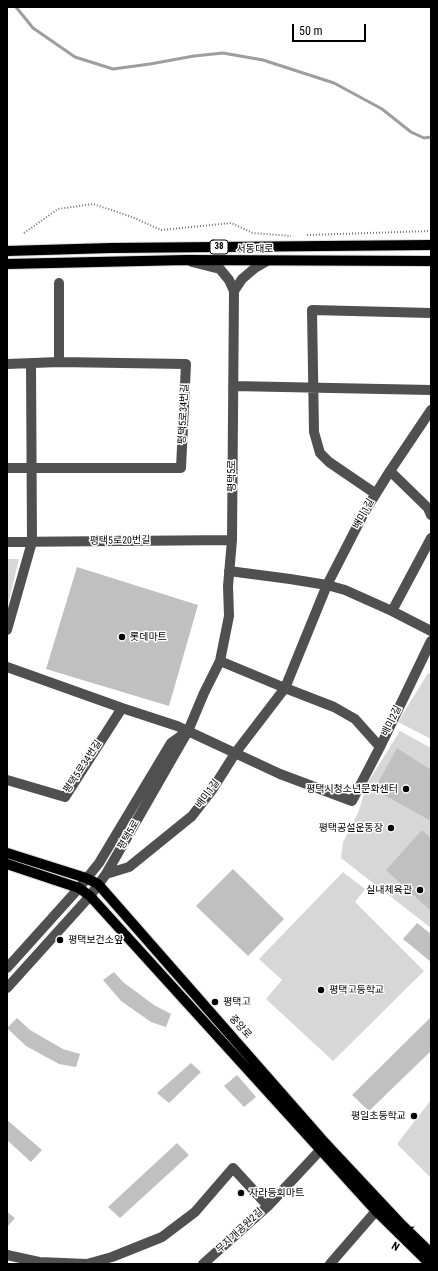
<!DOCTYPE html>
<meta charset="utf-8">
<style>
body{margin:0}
#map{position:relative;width:438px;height:1271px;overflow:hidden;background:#fff;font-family:"Roboto Condensed",sans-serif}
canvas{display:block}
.frame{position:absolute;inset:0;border:8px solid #000;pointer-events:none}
.north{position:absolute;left:382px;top:1215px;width:40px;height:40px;-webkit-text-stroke:3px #fff;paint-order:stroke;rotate:210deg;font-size:11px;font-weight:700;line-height:16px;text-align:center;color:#000}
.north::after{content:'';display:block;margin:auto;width:14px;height:18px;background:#000;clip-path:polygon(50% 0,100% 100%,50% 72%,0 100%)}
.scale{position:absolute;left:292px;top:24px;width:74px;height:18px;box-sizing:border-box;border:2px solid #000;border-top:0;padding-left:5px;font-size:12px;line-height:14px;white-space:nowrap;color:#000;-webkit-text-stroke:3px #fff;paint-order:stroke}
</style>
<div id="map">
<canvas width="438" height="1271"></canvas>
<div class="frame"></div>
<div class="north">N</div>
<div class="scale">50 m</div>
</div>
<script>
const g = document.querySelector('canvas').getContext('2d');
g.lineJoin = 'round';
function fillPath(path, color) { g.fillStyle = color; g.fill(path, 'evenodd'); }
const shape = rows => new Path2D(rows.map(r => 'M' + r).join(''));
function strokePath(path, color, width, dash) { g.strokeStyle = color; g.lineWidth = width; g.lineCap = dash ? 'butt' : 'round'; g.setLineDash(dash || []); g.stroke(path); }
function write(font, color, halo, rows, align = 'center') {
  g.font = font + ' "Roboto Condensed","Noto Sans KR",sans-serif'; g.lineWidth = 3; g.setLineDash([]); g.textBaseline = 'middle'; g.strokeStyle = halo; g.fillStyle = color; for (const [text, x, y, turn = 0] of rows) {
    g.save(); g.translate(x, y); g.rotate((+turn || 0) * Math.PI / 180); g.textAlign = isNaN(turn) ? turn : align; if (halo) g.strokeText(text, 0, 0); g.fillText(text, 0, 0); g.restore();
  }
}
fillPath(shape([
 [7,559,19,559,7,609],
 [428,673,431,674,431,739,398,722],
 [400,731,431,748,431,928,341,858,343,842,358,813,368,782],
 [343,872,365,889,355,902,424,971,333,1061,266,999,282,980,259,959],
 [431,1100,431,1178,397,1144]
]), '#d7d7d7');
strokePath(shape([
 [16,7,33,28,75,57,113,69,150,64,194,56,223,53,263,60,334,83,382,109,411,132,424,138,431,137]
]), '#9e9e9e', 3);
fillPath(shape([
 [77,567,198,605,169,706,46,669],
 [397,748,431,770,431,821,384,795,378,783],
 [422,830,431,838,431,911,386,870],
 [233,869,284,919,248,956,196,906],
 [417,923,431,934,431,962,403,939],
 [114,972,123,982,154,1005,171,1014,166,1027,151,1022,121,1001,103,980],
 [431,1017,431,1051,369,1111,352,1095],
 [17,1018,30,1030,63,1049,80,1054,76,1067,59,1064,26,1046,7,1028],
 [191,1063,201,1072,169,1103,157,1093],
 [237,1075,256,1097,244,1107,224,1086],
 [7,1120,42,1150,31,1162,7,1140],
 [177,1143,189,1155,120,1218,108,1207],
 [7,1212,15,1218,7,1227]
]), '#c0c0c0');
const major = shape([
 [7,251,111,248,431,245],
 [7,264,186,260,431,261],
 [7,853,86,878,98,884,326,1144,400,1223,431,1253],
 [7,864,79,888,90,896,376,1211,430,1264]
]);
strokePath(major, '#dbdbdb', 12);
strokePath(shape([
 [24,233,58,209,93,204,132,217,161,230,231,223,253,233,291,236],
 [307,235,431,231]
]), '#727272', 2, [1, 2]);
strokePath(shape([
 [234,291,242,279,255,268,267,261],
 [59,362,59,283],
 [7,364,59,362,186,364,181,468,7,468],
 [233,386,431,390],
 [390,471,428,508,431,515],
 [376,494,329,462,320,453,314,432,312,310,431,313],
 [7,542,232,540],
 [229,571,290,579,327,585,345,590,392,611,431,631],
 [392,611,431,538],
 [7,630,32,542,31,364],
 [220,661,285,688,334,707,355,719,380,747],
 [7,667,122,708,177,726,280,774,352,801,380,747,431,641],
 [7,780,65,797,122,708],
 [106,874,129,867,192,816,212,790,236,752,285,688,327,585,365,511,390,471,431,410],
 [7,968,79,888,99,863,171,743,185,733],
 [7,988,90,896,106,874,188,731,204,693,220,661,229,616,228,586,232,540,234,291,229,280,220,269,192,262],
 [7,1255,39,1262,87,1264,112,1257,162,1237,195,1212,233,1168,268,1206],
 [203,1264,239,1232,268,1206,326,1144],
 [330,1264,376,1211]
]), '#505050', 10);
strokePath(major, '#000', 10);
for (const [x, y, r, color] of [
 [122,637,4,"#000"],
 [406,789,4,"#000"],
 [391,828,4,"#000"],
 [420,890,4,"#000"],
 [60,940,4,"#000"],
 [321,990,4,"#000"],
 [215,1002,4,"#000"],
 [414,1116,4,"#000"],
 [241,1193,4,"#000"]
]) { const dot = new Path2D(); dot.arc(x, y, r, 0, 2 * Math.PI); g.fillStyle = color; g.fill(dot); strokePath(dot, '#fff', 1.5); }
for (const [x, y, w] of [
 [219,247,18]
]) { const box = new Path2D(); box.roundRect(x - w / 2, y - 7, w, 14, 3); g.fillStyle = '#fff'; g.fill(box); strokePath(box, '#000', 1); }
write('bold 9px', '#000', null, [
 ["38",219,247]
]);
write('10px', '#000', '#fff', [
 ["서동대로",255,249],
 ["평택5로34번길",184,414,-87],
 ["평택5로",232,476,-90],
 ["배미1길",364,514,-61],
 ["평택5로20번길",120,541,-1],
 ["배미2길",392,721,-64],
 ["평택5로34번길",83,767,-57],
 ["배미1길",208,794,-54],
 ["평택5로",129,835,-60],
 ["중앙로",240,1027,48],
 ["무지개공원2길",240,1231,-43]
]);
write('10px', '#000', '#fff', [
 ["롯데마트",130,637],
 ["평택시청소년문화센터",398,789,"right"],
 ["평택공설운동장",383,828,"right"],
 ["실내체육관",412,890,"right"],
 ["평택보건소앞",68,940],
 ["평택고등학교",329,990],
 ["평택고",223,1002],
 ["평일초등학교",406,1116,"right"],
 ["자라등회마트",249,1193]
], 'left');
</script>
